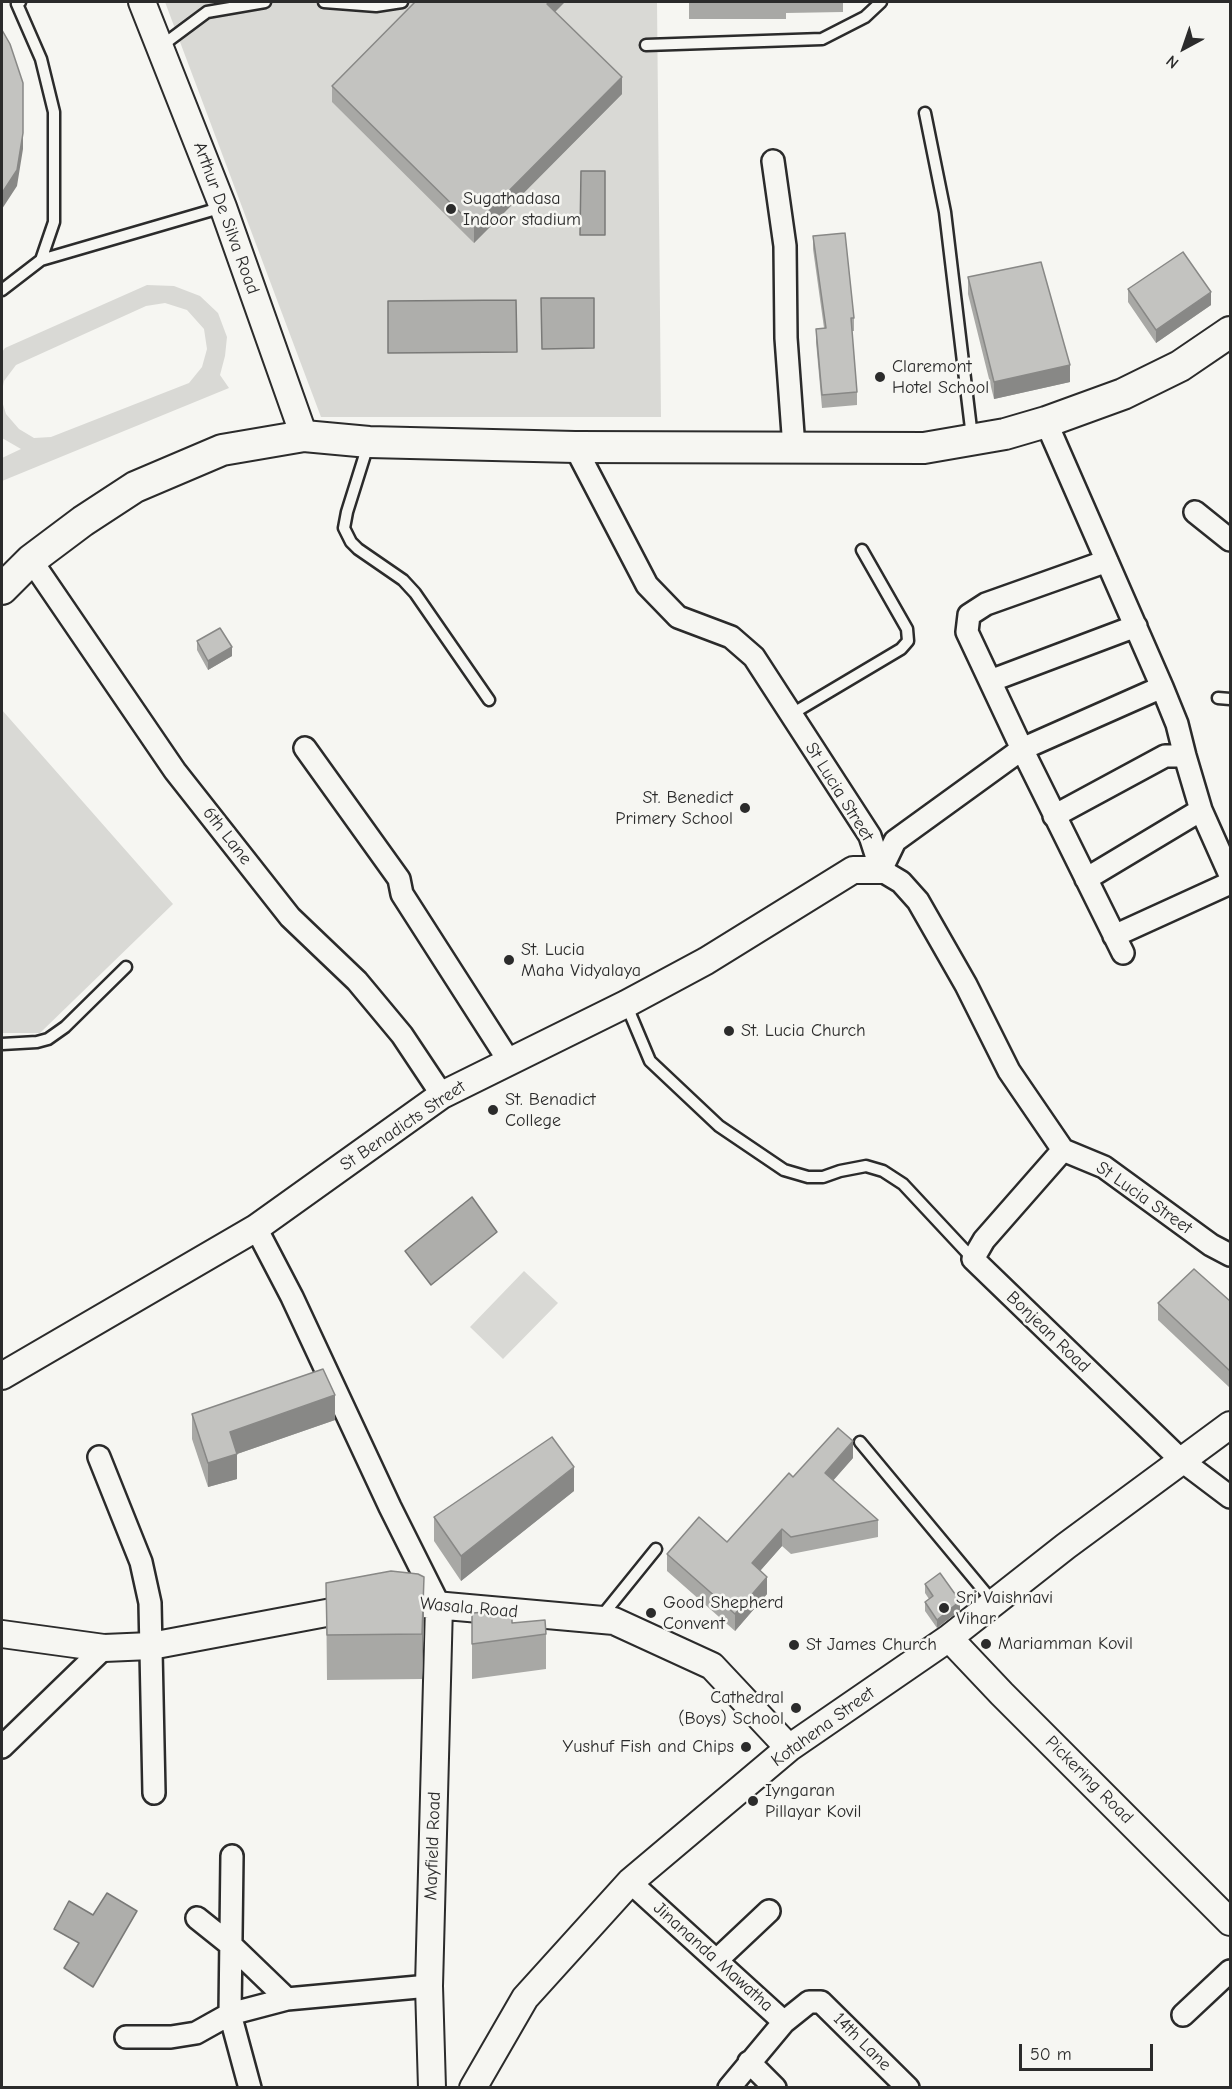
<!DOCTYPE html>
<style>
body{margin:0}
#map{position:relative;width:1232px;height:2089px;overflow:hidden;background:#f6f6f2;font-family:"Comic Neue",sans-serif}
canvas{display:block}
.frame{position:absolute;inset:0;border:3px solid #2b2b2b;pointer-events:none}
.north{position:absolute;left:1154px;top:18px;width:60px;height:60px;-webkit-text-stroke:4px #f6f6f2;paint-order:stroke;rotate:220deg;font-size:16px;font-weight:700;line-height:24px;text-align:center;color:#2b2b2b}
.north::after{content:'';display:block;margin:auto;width:21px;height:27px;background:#2b2b2b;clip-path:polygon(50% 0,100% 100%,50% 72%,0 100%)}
.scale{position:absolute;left:1019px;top:2044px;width:134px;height:27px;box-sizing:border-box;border:3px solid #2b2b2b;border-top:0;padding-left:8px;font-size:18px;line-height:21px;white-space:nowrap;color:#2b2b2b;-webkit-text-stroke:4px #f6f6f2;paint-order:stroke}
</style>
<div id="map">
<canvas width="1232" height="2089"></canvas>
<div class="frame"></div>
<div class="north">N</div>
<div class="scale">50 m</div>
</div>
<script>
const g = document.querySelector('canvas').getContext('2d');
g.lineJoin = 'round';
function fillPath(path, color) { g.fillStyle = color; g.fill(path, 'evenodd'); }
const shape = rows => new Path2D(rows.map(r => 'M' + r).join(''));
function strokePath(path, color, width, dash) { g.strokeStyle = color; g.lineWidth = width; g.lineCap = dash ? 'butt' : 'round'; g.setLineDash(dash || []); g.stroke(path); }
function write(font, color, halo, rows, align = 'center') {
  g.font = font + ' "Comic Neue",sans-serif'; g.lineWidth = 5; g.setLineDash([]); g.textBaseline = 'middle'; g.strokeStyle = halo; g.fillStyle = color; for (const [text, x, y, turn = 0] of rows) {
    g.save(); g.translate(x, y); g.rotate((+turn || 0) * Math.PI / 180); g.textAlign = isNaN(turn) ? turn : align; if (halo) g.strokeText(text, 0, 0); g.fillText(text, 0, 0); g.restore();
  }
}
fillPath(shape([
 [165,2,657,2,661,417,321,417],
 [147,285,174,286,200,296,218,313,227,337,225,356,220,375,229,388,2,481,2,458,21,449,2,438,2,401,6,414,19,429,34,438,51,437,189,383,202,367,207,349,204,329,187,310,165,303,146,306,16,365,4,381,2,391,2,352,5,348],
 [2,710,173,904,40,1033,2,1033],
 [524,1271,558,1303,503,1359,470,1327]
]), '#d9d9d5');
const water = shape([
 [581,171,605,171,605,235,580,235,581,171],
 [541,298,594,298,594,348,542,349,541,298],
 [516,300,517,352,388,353,388,301,516,300],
 [472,1197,497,1232,431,1285,405,1251,472,1197],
 [107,1893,137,1911,93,1987,64,1968,79,1943,54,1929,69,1901,93,1915,107,1893]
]);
fillPath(water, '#aeaeab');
strokePath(water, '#7a7a78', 1.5);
const service = shape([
 [20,2,17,4,41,59,54,112,54,222,41,260],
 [324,2,376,6,402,2],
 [646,45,822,39,865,17,881,2],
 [160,47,207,12,265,2],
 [925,113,945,212,972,437],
 [2,290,41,260,223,207],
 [368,445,347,512,344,528,351,542,358,549,403,580,415,593,489,700],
 [1218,698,1230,699],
 [790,715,901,649,908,641,907,629,862,550],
 [626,1004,650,1061,719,1126,784,1170,808,1177,823,1177,840,1171,866,1166,883,1171,903,1184,973,1259],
 [2,1044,37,1042,48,1039,65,1027,126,967],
 [860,1442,994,1603],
 [601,1617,656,1549]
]);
const minor = shape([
 [773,161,785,246,786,338,794,448],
 [1046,422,1162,687,1177,724,1185,756,1201,810,1230,875],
 [575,447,647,585,678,617,731,637,754,657,870,836,881,870,901,882,918,901,966,985,1009,1071,1063,1150,1104,1167,1211,1245,1230,1255],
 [1195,512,1230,540],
 [31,560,175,771,290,917,357,981,402,1035,442,1095],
 [1107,561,986,604,969,615,967,632,1022,749,1123,953],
 [990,681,1136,626],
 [305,748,399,879,402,894,509,1061],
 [1054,816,1165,756,1185,756],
 [881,870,895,841,1022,749,1162,687],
 [1086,879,1201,810],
 [1114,936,1230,883],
 [1063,1150,984,1240,973,1259,1181,1460,1230,1497],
 [256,1228,292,1297,390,1507,439,1605],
 [99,1457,141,1562,150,1603,154,1793],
 [2,1747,104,1648],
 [630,1882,784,2022,729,2088],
 [197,1918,232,1946,287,1999],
 [717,1960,769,1911],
 [1183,2015,1230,1971],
 [784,2022,809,2002,821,2002,908,2088],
 [126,2037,171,2037,196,2033,230,2014,232,1856],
 [749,2062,775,2088],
 [250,2088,230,2014,287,1999,429,1986]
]);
const tertiary = shape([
 [142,2,223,207,304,436],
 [2,1376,256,1228,442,1095,626,1004,706,961,853,870,881,870],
 [2,1634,104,1648,151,1646,390,1601,614,1621,712,1666,789,1748],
 [949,1638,1002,1694,1230,1922],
 [432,2088,429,1986,439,1605],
 [473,2088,525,1998,630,1882,789,1748,949,1638,1066,1546,1230,1425]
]);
const secondary = shape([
 [2,589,31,560,83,521,135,487,222,450,304,436,369,442,575,447,924,448,1005,434,1046,422,1123,394,1180,366,1230,332]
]);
strokePath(service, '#2b2b2b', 15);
strokePath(minor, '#2b2b2b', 26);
strokePath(tertiary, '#2b2b2b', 30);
strokePath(secondary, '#2b2b2b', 34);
strokePath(service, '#f6f6f2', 10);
strokePath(minor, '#f6f6f2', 21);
strokePath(tertiary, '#f6f6f2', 26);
strokePath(secondary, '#f6f6f2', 30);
fillPath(shape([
 [689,2,843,2,843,12,786,13,786,19,689,19],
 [555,12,622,94,474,243,332,102,332,86],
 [813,236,854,318,854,331,852,331,857,392,857,405,822,408,816,342,816,329,824,328,813,249],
 [968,277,1070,382,994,399,968,294],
 [1128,289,1211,305,1156,343,1128,302],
 [197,641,232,656,208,670,197,650],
 [1230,1301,1230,1388,1158,1320,1158,1303],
 [192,1414,335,1420,237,1454,237,1479,208,1487,192,1439],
 [853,1458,833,1480,878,1520,878,1537,791,1554,782,1546,760,1571,767,1594,735,1631,667,1571,667,1554,727,1542,793,1477],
 [574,1491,461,1581,434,1541,434,1517],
 [326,1583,424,1622,422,1679,327,1680],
 [925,1584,960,1610,937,1628,925,1611,925,1602,929,1599,925,1593],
 [472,1613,502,1615,512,1623,546,1634,546,1669,472,1679]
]), '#a8a8a5');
fillPath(shape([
 [549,2,565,2,547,20,547,4],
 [622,77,622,94,474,243,474,226],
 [23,133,23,149,17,186,2,209,2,193],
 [1211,292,1211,305,1156,343,1156,330],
 [1070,365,1070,382,994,399,994,382],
 [232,647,232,656,208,670,208,661],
 [335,1395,335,1420,237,1454,237,1479,208,1487,208,1463,230,1432],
 [853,1441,853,1458,825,1490,825,1473],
 [574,1467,574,1491,461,1581,461,1556],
 [782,1529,782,1546,752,1580,752,1563],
 [424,1577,424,1622,422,1679,422,1634],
 [767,1577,767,1594,735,1631,735,1614],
 [960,1601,960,1610,937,1628,937,1620]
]), '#888886');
const building = shape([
 [415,2,549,2,547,4,622,77,474,226,332,86,415,2],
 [2,30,10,44,23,83,23,133,17,170,2,193,2,30],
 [845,233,854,318,851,318,857,392,822,395,816,329,826,328,813,236,845,233],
 [1183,252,1211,292,1156,330,1128,289,1183,252],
 [1041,262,1070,365,994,382,968,277,1041,262],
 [220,628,232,647,208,661,197,641,220,628],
 [1194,1269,1230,1301,1230,1371,1158,1303,1194,1269],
 [323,1369,335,1395,230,1432,237,1454,208,1463,192,1414,323,1369],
 [838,1428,853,1441,825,1473,878,1520,791,1537,782,1529,752,1563,767,1577,735,1614,667,1554,699,1517,727,1542,789,1473,793,1477,838,1428],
 [552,1437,574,1467,461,1556,434,1517,552,1437],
 [391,1571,418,1574,424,1577,422,1634,327,1635,326,1583,391,1571],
 [940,1573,960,1601,937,1620,925,1602,933,1596,925,1584,940,1573],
 [502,1611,502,1615,512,1616,512,1623,545,1620,546,1634,472,1644,472,1613,502,1611]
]);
fillPath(building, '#c3c3c0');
strokePath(building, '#888886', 1.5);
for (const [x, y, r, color] of [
 [451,209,6,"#2b2b2b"],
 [880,377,6,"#2b2b2b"],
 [745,808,6,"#2b2b2b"],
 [509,960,6,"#2b2b2b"],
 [729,1031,6,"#2b2b2b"],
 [493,1110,6,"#2b2b2b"],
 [944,1608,6,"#2b2b2b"],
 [651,1613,6,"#2b2b2b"],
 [986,1644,6,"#2b2b2b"],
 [794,1645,6,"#2b2b2b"],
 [796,1708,6,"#2b2b2b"],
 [746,1747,6,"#2b2b2b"],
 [753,1801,6,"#2b2b2b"]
]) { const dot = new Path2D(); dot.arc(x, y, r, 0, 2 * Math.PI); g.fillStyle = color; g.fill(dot); strokePath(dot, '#f6f6f2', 2); }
write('18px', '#2b2b2b', '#f6f6f2', [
 ["Sugathadasa",463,199],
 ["Indoor stadium",463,220],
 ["Claremont",892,367],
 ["Hotel School",892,388],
 ["St. Benedict",733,798,"right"],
 ["Primery School",733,819,"right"],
 ["St. Lucia",521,950],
 ["Maha Vidyalaya",521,971],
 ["St. Lucia Church",741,1031],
 ["St. Benadict",505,1100],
 ["College",505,1121],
 ["Sri Vaishnavi",956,1598],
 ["Vihar",956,1619],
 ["Good Shepherd",663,1603],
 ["Convent",663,1624],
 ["Mariamman Kovil",998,1644],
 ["St James Church",806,1645],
 ["Cathedral",784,1698,"right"],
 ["(Boys) School",784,1719,"right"],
 ["Yushuf Fish and Chips",734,1747,"right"],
 ["Iyngaran",765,1791],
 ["Pillayar Kovil",765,1812]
], 'left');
write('18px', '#2b2b2b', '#f6f6f2', [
 ["Arthur De Silva Road",226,218,70],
 ["St Lucia Street",839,792,58],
 ["6th Lane",227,836,52],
 ["St Benadicts Street",403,1126,-34],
 ["St Lucia Street",1144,1198,35],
 ["Bonjean Road",1048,1332,44],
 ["Wasala Road",469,1608,5],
 ["Kotahena Street",823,1727,-36],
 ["Pickering Road",1089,1780,45],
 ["Mayfield Road",433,1846,-88],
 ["Jinananda Mawatha",713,1957,42],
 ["14th Lane",862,2042,45]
]);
</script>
